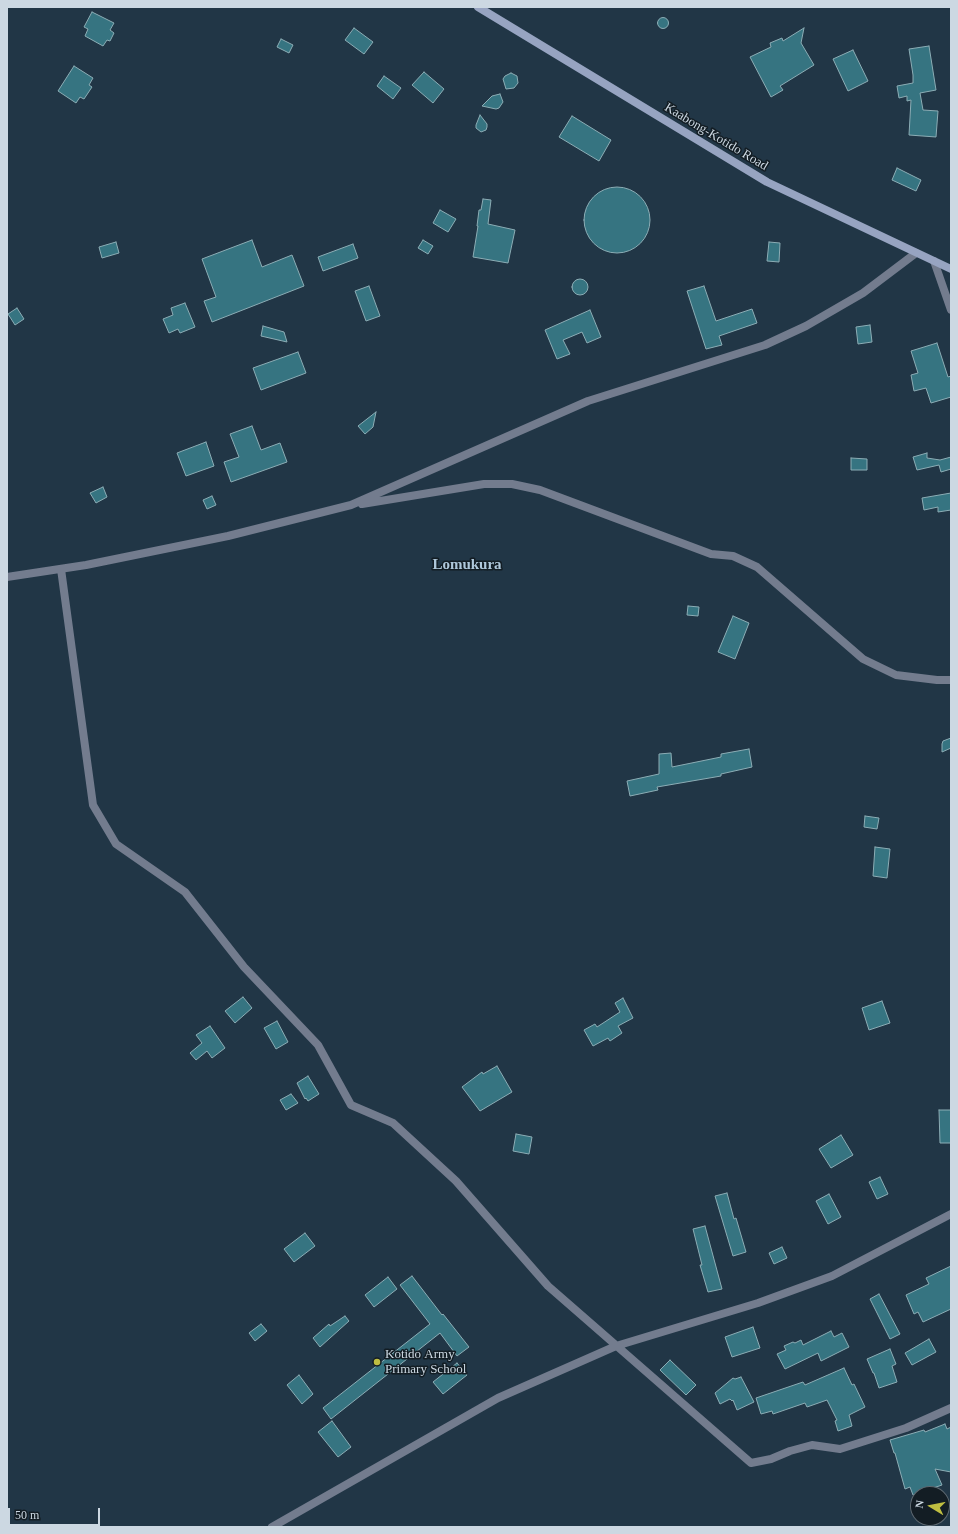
<!DOCTYPE html>
<style>
body{margin:0}
#map{position:relative;width:958px;height:1534px;overflow:hidden;background:#213646;font-family:"Times New Roman",serif}
canvas{display:block}
.frame{position:absolute;inset:0;border:8px solid #ccd8e2;pointer-events:none}
.north{position:absolute;left:910px;top:1486px;width:40px;height:40px;box-sizing:border-box;background:#131d24;border:1px solid #5d6870;border-radius:50%;rotate:280deg;font-size:11px;font-weight:700;line-height:16px;text-align:center;color:#ccd8e2}
.north::after{content:'';display:block;margin:auto;width:14px;height:18px;background:#bfbe41;clip-path:polygon(50% 0,100% 100%,50% 72%,0 100%)}
.scale{position:absolute;left:8px;top:1508px;width:92px;height:18px;box-sizing:border-box;border:2px solid #ccd8e2;border-top:0;padding-left:5px;font-size:12px;line-height:14px;white-space:nowrap;color:#ccd8e2;-webkit-text-stroke:3px #131d24;paint-order:stroke}
</style>
<div id="map">
<canvas width="958" height="1534"></canvas>
<div class="frame"></div>
<div class="north">N</div>
<div class="scale">50 m</div>
</div>
<script>
const g = document.querySelector('canvas').getContext('2d');
g.lineJoin = 'round';
function fillPath(path, color) { g.fillStyle = color; g.fill(path, 'evenodd'); }
const shape = rows => new Path2D(rows.map(r => 'M' + r).join(''));
function strokePath(path, color, width, dash) { g.strokeStyle = color; g.lineWidth = width; g.lineCap = dash ? 'butt' : 'round'; g.setLineDash(dash || []); g.stroke(path); }
function write(font, color, halo, rows, align = 'center') {
  g.font = font + ' "Times New Roman",serif'; g.lineWidth = 3; g.setLineDash([]); g.textBaseline = 'middle'; g.strokeStyle = halo; g.fillStyle = color; for (const [text, x, y, turn = 0] of rows) {
    g.save(); g.translate(x, y); g.rotate((+turn || 0) * Math.PI / 180); g.textAlign = isNaN(turn) ? turn : align; if (halo) g.strokeText(text, 0, 0); g.fillText(text, 0, 0); g.restore();
  }
}
const building = shape([
 [92,12,114,23,110,30,114,33,110,41,107,40,103,46,85,36,88,29,84,27,92,12],
 '657.5 23a5.5 5.5 0 1 1 11 0a5.5 5.5 0 1 1-11 0Z',
 [354,28,373,42,364,54,345,40,354,28],
 [804,28,801,43,814,65,780,86,783,90,771,97,750,57,771,47,770,43,782,38,783,41,804,28],
 [281,39,293,45,289,53,277,47,281,39],
 [929,46,936,90,920,93,923,110,938,111,936,137,909,135,911,100,907,101,907,96,899,98,897,86,913,83,913,75,909,49,929,46],
 [853,50,868,81,848,91,833,59,853,50],
 [74,66,93,78,89,85,92,87,84,99,80,97,76,103,58,91,74,66],
 [424,72,444,89,433,103,412,85,424,72],
 [511,73,517,76,518,83,514,88,506,89,503,79,505,76,511,73],
 [384,76,401,88,393,99,377,86,384,76],
 [500,94,503,102,499,108,496,109,482,106,492,96,500,94],
 [480,115,487,124,487,127,486,130,481,132,476,128,476,125,480,115],
 [572,116,611,140,599,161,559,137,572,116],
 [897,168,921,180,916,191,892,180,897,168],
 '584 220a33 33 0 1 1 66 0a33 33 0 1 1-66 0Z',
 [483,199,491,200,488,224,515,230,508,263,473,257,478,226,477,226,479,210,481,210,483,199],
 [440,210,456,219,448,232,433,223,440,210],
 [252,240,262,267,292,255,304,286,212,322,204,301,216,297,202,259,252,240],
 [423,240,433,246,428,254,418,248,423,240],
 [116,242,119,253,102,258,99,247,116,242],
 [769,242,780,243,779,262,767,261,769,242],
 [353,244,358,258,323,271,318,257,353,244],
 '572 287a8 8 0 1 1 16 0a8 8 0 1 1-16 0Z',
 [369,286,380,316,366,321,355,291,369,286],
 [704,286,716,321,752,309,757,323,719,336,722,345,706,349,687,291,704,286],
 [185,303,195,327,180,333,178,329,169,333,163,319,173,315,171,308,185,303],
 [17,308,24,319,15,325,8,314,17,308],
 [590,310,601,337,587,343,582,332,563,340,570,354,557,359,545,330,590,310],
 [870,325,872,342,858,344,856,327,870,325],
 [263,326,284,332,287,342,261,336,263,326],
 [937,343,948,377,951,376,951,397,931,403,926,388,914,391,911,375,918,373,911,351,937,343],
 [298,352,306,373,261,390,253,368,298,352],
 [376,412,373,427,365,434,358,426,376,412],
 [252,426,261,450,280,443,287,462,231,482,224,462,239,457,230,434,252,426],
 [206,442,214,466,186,476,177,453,206,442],
 [927,453,927,458,940,460,951,457,951,469,941,472,939,465,917,470,913,457,927,453],
 [851,458,867,459,867,470,851,470,851,458],
 [103,487,107,497,96,503,90,493,103,487],
 [951,493,951,510,938,512,938,507,924,510,922,498,951,493],
 [212,496,216,505,207,509,203,500,212,496],
 [688,606,699,607,698,616,687,615,688,606],
 [733,616,749,623,735,659,718,652,733,616],
 [951,738,951,748,942,752,942,744,943,741,951,738],
 [749,749,752,767,721,774,721,776,657,787,658,790,630,796,627,781,659,774,659,754,671,753,672,767,721,757,721,754,749,749],
 [865,816,879,818,877,829,864,827,865,816],
 [875,847,890,849,887,878,873,876,875,847],
 [243,997,252,1008,235,1023,225,1011,243,997],
 [623,998,633,1018,618,1026,622,1033,610,1041,608,1038,593,1046,584,1030,595,1024,597,1027,620,1012,615,1003,623,998],
 [882,1001,890,1023,869,1030,862,1008,882,1001],
 [277,1021,288,1042,276,1049,264,1028,277,1021],
 [210,1026,225,1048,212,1058,207,1051,196,1060,190,1053,202,1043,196,1035,210,1026],
 [497,1066,512,1092,480,1111,462,1087,482,1072,483,1074,497,1066],
 [308,1076,319,1094,308,1101,306,1098,305,1099,297,1083,308,1076],
 [291,1094,298,1103,286,1110,280,1100,291,1094],
 [939,1110,951,1110,951,1143,940,1143,939,1110],
 [516,1134,532,1137,529,1154,513,1151,516,1134],
 [841,1135,853,1155,831,1168,819,1149,841,1135],
 [880,1177,888,1194,877,1199,869,1182,880,1177],
 [727,1193,734,1219,736,1218,746,1252,733,1256,715,1196,727,1193],
 [829,1194,841,1217,828,1224,816,1201,829,1194],
 [705,1226,722,1289,708,1292,700,1265,702,1265,693,1229,705,1226],
 [305,1233,315,1246,294,1262,284,1249,305,1233],
 [782,1247,787,1258,774,1264,769,1253,782,1247],
 [951,1266,951,1309,923,1322,918,1312,914,1314,906,1295,929,1284,926,1278,951,1266],
 [412,1276,442,1315,443,1314,469,1347,457,1356,440,1333,331,1419,323,1408,430,1324,400,1285,412,1276],
 [388,1277,397,1289,374,1307,365,1295,388,1277],
 [879,1294,900,1334,890,1339,870,1299,879,1294],
 [345,1316,349,1321,320,1347,313,1338,329,1324,330,1326,345,1316],
 [261,1324,267,1331,255,1341,249,1333,261,1324],
 [753,1327,760,1348,732,1357,725,1337,753,1327],
 [831,1331,834,1337,842,1333,849,1347,821,1361,818,1353,785,1369,777,1354,786,1350,784,1346,793,1342,795,1343,801,1340,803,1345,831,1331],
 [929,1339,936,1352,912,1365,905,1353,929,1339],
 [890,1349,896,1364,892,1366,897,1382,879,1388,874,1373,873,1373,867,1359,890,1349],
 [670,1360,696,1385,686,1395,660,1370,670,1360],
 [457,1363,467,1375,443,1394,433,1382,457,1363],
 [844,1368,852,1385,854,1384,865,1407,849,1415,852,1426,838,1431,835,1421,837,1420,827,1400,807,1407,805,1403,773,1414,772,1411,761,1414,756,1398,803,1382,805,1385,844,1368],
 [299,1375,313,1394,302,1404,287,1385,299,1375],
 [741,1377,754,1402,737,1410,733,1400,732,1401,730,1399,720,1404,715,1393,733,1378,735,1379,741,1377],
 [332,1421,351,1447,338,1457,318,1432,332,1421],
 [945,1424,947,1429,951,1427,951,1472,935,1469,942,1485,913,1495,910,1487,905,1489,895,1453,894,1453,890,1440,924,1430,925,1432,945,1424]
]);
fillPath(building, '#367481');
strokePath(building, '#8cadb5', 1);
strokePath(shape([
 [934,261,951,310],
 [362,504,484,484,512,484,540,490,711,554,733,556,757,567,863,659,896,675,937,680,951,680],
 [61,569,93,805,116,844,185,892,244,967,318,1045,351,1105,393,1123,456,1181,548,1286,751,1463,771,1459,790,1451,812,1445,840,1449,906,1428,951,1408],
 [7,577,86,565,228,536,351,505,588,401,765,345,806,326,863,293,916,253],
 [272,1527,498,1398,616,1346,758,1303,832,1276,951,1214]
]), '#737c8e', 8);
strokePath(shape([
 [478,7,767,182,951,269]
]), '#97a4c1', 8);
for (const [x, y, r, color] of [
 [377,1362,4,"#bfbe41"]
]) { const dot = new Path2D(); dot.arc(x, y, r, 0, 2 * Math.PI); g.fillStyle = color; g.fill(dot); strokePath(dot, '#131d24', 1.5); }
write('13px', '#ccd8e2', '#131d24', [
 ["Kaabong-Kotido Road",716,137,31]
]);
write('13px', '#ccd8e2', '#131d24', [
 ["Kotido Army",385,1355],
 ["Primary School",385,1370]
], 'left');
write('bold 15px', '#afc8db', '#131d24', [
 ["Lomukura",467,565]
]);
</script>
